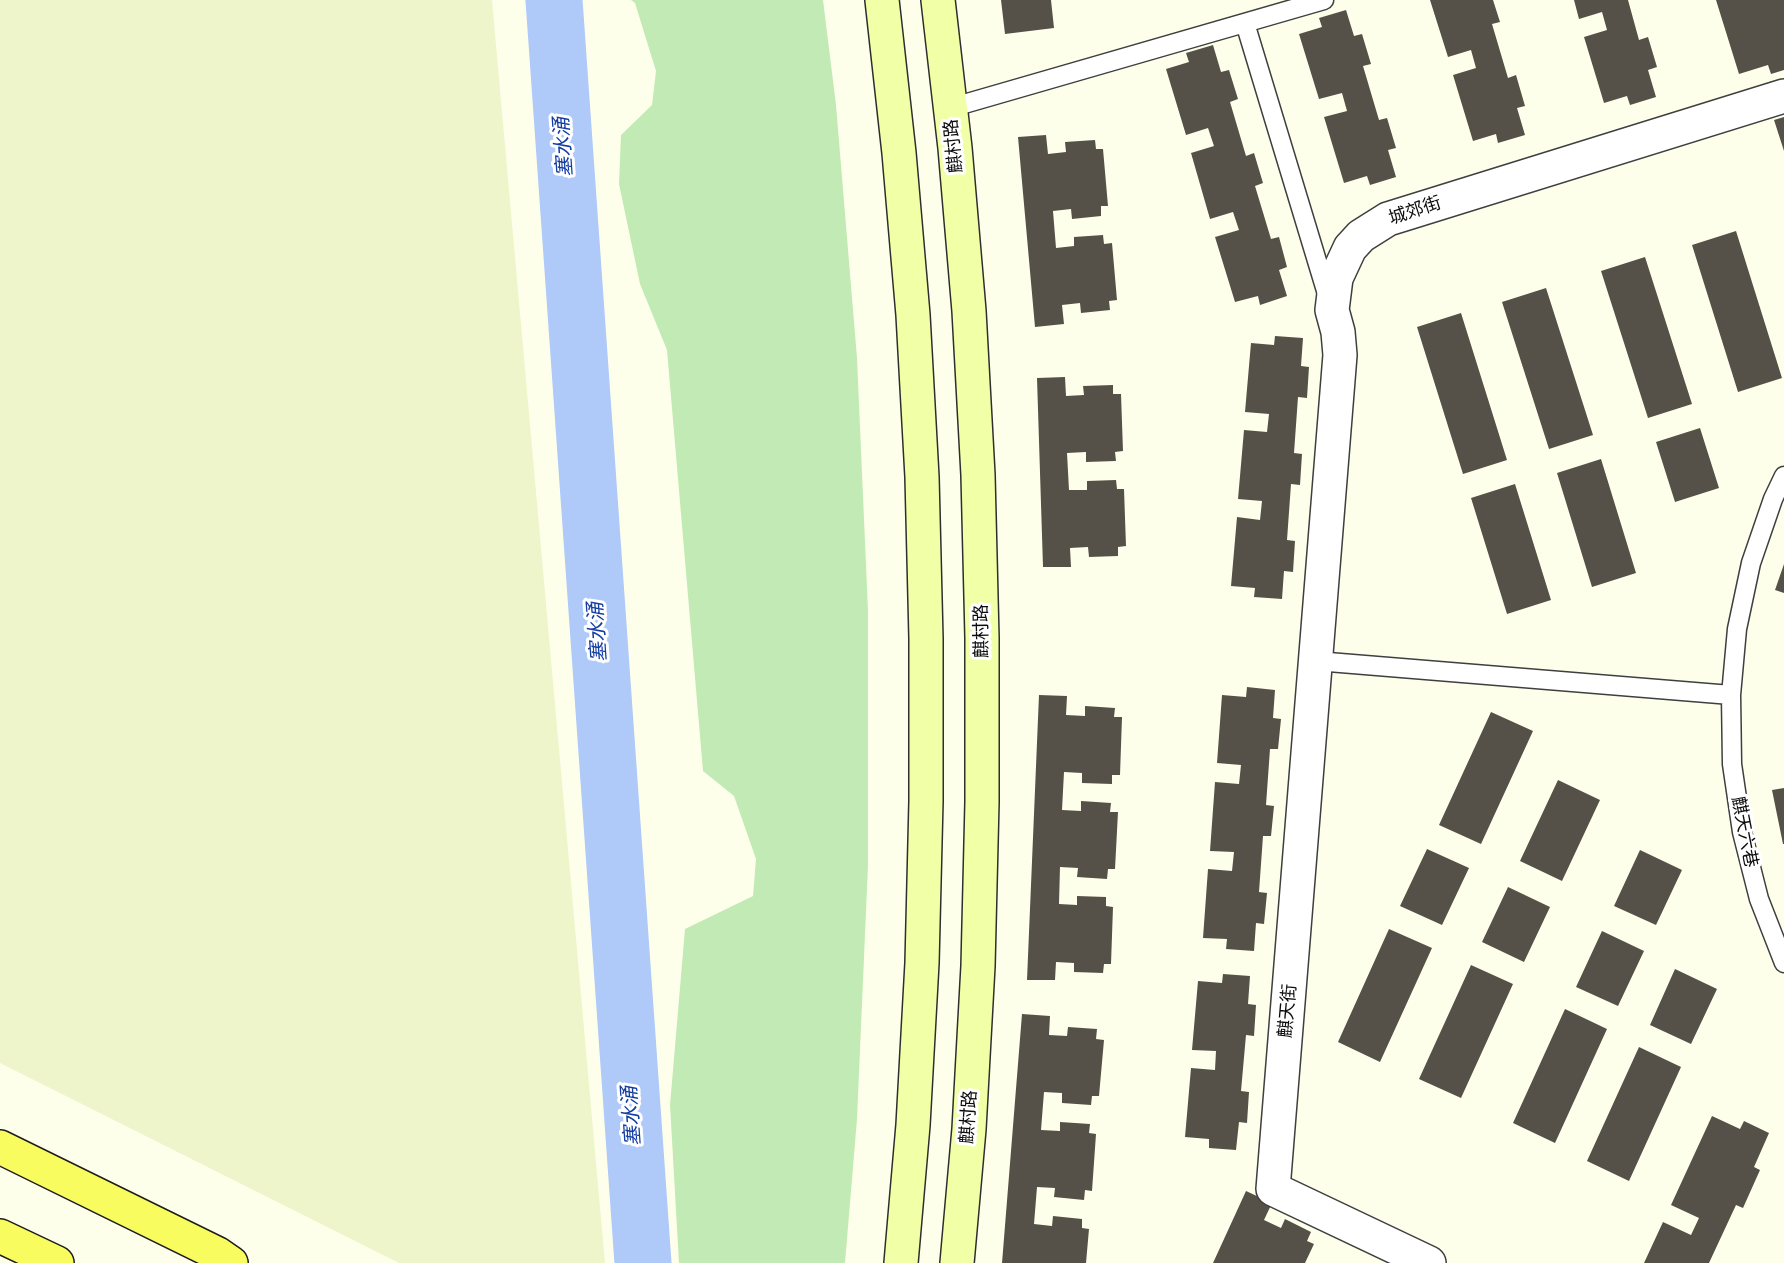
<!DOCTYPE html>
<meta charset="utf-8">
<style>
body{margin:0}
canvas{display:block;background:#feffeb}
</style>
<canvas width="1784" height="1263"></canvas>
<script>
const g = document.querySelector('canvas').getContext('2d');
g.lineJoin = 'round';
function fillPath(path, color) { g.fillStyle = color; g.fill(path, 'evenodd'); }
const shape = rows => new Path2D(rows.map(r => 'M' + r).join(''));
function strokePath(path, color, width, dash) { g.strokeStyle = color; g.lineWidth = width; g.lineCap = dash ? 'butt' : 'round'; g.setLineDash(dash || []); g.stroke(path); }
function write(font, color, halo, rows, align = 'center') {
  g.font = font + ' Lora,"Noto Sans SC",serif'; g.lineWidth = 6; g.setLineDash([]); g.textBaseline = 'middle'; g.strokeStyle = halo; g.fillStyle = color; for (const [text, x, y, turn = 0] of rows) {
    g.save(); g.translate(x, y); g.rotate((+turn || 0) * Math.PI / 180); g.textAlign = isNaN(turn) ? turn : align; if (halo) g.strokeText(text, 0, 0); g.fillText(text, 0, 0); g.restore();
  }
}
fillPath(shape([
 [0,0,492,0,605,1263,399,1263,0,1063]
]), '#eef5cb');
fillPath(shape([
 [631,0,823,0,836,105,857,358,868,611,868,865,857,1119,845,1263,679,1263,670,1105,685,929,753,896,756,859,734,796,703,771,667,350,640,284,619,184,621,135,652,105,656,71,635,3]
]), '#c2eab4');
strokePath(shape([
 [554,0,643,1263]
]), '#afc9f8', 57);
fillPath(shape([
 [1001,0,1051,0,1054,28,1005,34],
 [1430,0,1493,0,1500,22,1492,24,1508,78,1516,75,1525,106,1517,108,1525,135,1498,143,1496,134,1473,141,1453,75,1476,68,1471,50,1448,57],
 [1574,0,1628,0,1639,40,1648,37,1657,67,1648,70,1656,97,1630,105,1627,96,1604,103,1584,37,1607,30,1602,12,1579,19],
 [1716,0,1784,0,1784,70,1771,74,1768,65,1739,74],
 [1346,10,1354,36,1362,34,1371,64,1363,66,1379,120,1387,118,1396,148,1388,150,1396,177,1370,185,1367,176,1344,183,1324,117,1347,111,1342,93,1319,99,1299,34,1322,27,1319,18],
 [1213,45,1221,72,1229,70,1238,99,1230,102,1246,156,1254,153,1263,183,1255,186,1271,239,1279,237,1287,267,1279,270,1287,296,1260,305,1258,296,1235,302,1215,237,1239,230,1233,212,1210,219,1191,153,1214,146,1208,128,1186,135,1166,69,1189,62,1186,53],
 [1784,117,1784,151,1774,120],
 [1046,135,1048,154,1066,152,1065,142,1095,140,1096,149,1103,149,1108,206,1101,206,1101,216,1072,219,1071,209,1053,211,1056,248,1074,246,1074,237,1103,235,1104,244,1112,243,1117,300,1109,301,1110,310,1081,313,1080,303,1062,305,1064,324,1035,327,1018,137],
 [1736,231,1782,378,1738,392,1692,245],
 [1645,257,1692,404,1648,418,1601,271],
 [1546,288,1593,435,1549,449,1502,302],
 [1461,313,1507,460,1463,474,1417,327],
 [1275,336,1303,338,1301,366,1309,367,1307,398,1298,397,1294,453,1302,454,1300,485,1291,484,1287,540,1295,541,1293,572,1284,571,1282,599,1254,597,1255,588,1231,586,1237,517,1260,520,1262,501,1238,499,1244,430,1267,432,1269,414,1245,412,1251,343,1274,345],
 [1065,377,1066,396,1084,395,1083,386,1113,385,1113,394,1121,394,1123,451,1115,452,1116,461,1086,462,1086,452,1067,453,1069,490,1087,490,1087,481,1116,480,1117,489,1124,489,1126,546,1118,547,1118,556,1089,557,1088,547,1070,548,1071,567,1043,567,1037,378],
 [1700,428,1719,488,1675,502,1656,442],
 [1601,459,1636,573,1592,587,1557,473],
 [1515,484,1551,600,1507,614,1471,498],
 [1784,564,1784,593,1775,590],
 [1247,687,1275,690,1273,718,1281,719,1278,749,1270,749,1266,805,1274,806,1271,836,1263,836,1259,892,1267,893,1264,924,1256,923,1254,951,1226,949,1227,939,1203,938,1208,869,1232,871,1234,852,1210,851,1215,782,1239,784,1241,765,1217,763,1222,695,1246,697],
 [1039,695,1067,696,1066,715,1085,716,1085,706,1115,708,1114,717,1122,717,1120,775,1112,775,1112,784,1082,783,1082,773,1064,772,1062,810,1081,811,1081,801,1111,803,1110,812,1118,812,1115,869,1108,869,1107,879,1077,877,1078,868,1060,867,1059,904,1077,905,1077,896,1106,897,1106,906,1113,907,1111,964,1104,964,1103,973,1074,972,1074,963,1056,962,1055,980,1027,980],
 [1491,712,1533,731,1481,844,1439,825],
 [1558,780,1600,800,1562,881,1520,861],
 [1784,788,1784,844,1783,844,1772,790],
 [1427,849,1469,868,1442,925,1400,906],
 [1640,850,1682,870,1656,925,1614,906],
 [1508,887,1550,907,1524,962,1482,942],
 [1389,929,1432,948,1380,1062,1338,1042],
 [1602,931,1644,951,1618,1006,1576,987],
 [1471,965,1513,984,1461,1098,1419,1079],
 [1675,969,1717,989,1691,1044,1650,1025],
 [1223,974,1250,976,1248,1004,1256,1005,1254,1036,1246,1035,1241,1091,1249,1092,1247,1123,1239,1122,1236,1150,1209,1148,1209,1139,1185,1137,1191,1068,1215,1070,1216,1051,1192,1050,1198,981,1222,983],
 [1565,1009,1607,1029,1555,1143,1513,1123],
 [1022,1014,1050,1016,1049,1035,1067,1036,1068,1027,1097,1029,1096,1039,1104,1040,1099,1096,1092,1096,1091,1105,1062,1103,1062,1093,1044,1092,1041,1130,1060,1131,1060,1122,1090,1124,1089,1133,1096,1134,1092,1191,1085,1190,1084,1200,1054,1197,1055,1188,1037,1187,1034,1224,1052,1226,1053,1216,1082,1219,1082,1228,1089,1229,1086,1263,1002,1263],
 [1639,1047,1681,1067,1629,1181,1587,1161],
 [1712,1116,1740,1129,1744,1121,1769,1133,1754,1167,1760,1170,1743,1208,1736,1205,1709,1263,1644,1263,1663,1222,1691,1235,1699,1218,1671,1205],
 [1246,1191,1272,1203,1264,1220,1281,1228,1285,1219,1311,1232,1307,1241,1314,1244,1305,1263,1213,1263]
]), '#555148');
const lane = shape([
 [1245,23,1327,294],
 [950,108,1324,0],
 [1784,476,1773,499,1751,563,1737,629,1731,695,1732,764,1742,832,1759,899,1784,963],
 [1316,661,1731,695]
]);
const street = shape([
 [1429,1263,1273,1189,1340,355,1338,332,1332,310,1336,278,1350,248,1361,236,1388,219,1784,96]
]);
const secondary = shape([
 [882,0,899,153,913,315,922,477,926,639,926,801,922,963,913,1125,901,1263],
 [938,0,955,148,969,311,978,475,982,638,982,802,978,966,969,1129,957,1263]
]);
const primary = shape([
 [0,1147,218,1254,231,1263],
 [0,1236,57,1263]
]);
strokePath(lane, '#3f3f3f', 21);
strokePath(street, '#3f3f3f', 36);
strokePath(secondary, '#2e2e2e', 36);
strokePath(primary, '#1d1d1d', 36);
strokePath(lane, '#fff', 18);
strokePath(street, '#fff', 33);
strokePath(secondary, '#f1ffa6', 33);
strokePath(primary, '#f9fc5e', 33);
write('18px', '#0c0c0c', '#fff', [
 ["麒村路",954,146,-96],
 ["城郊街",1415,211,-18],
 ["麒村路",982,631,-91],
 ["麒天六巷",1744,832,79],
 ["麒天街",1288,1011,-85],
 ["麒村路",969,1117,-86]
]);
write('italic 20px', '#133da1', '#fff', [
 ["塞水涌",564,147,-94],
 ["塞水涌",598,632,-94],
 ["塞水涌",632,1116,-94]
]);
</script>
